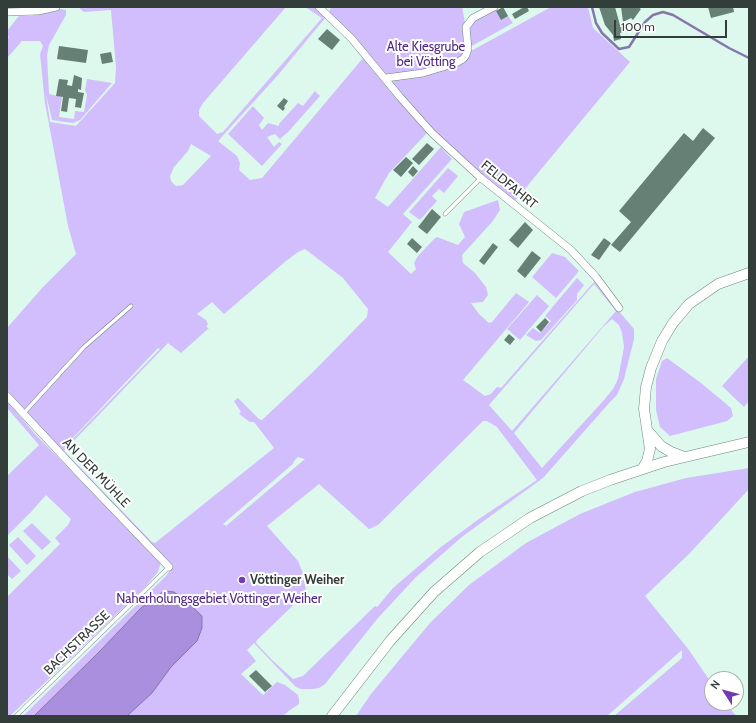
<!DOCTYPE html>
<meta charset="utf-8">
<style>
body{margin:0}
#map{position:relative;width:756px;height:723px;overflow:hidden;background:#ddf8ed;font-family:Cabin,sans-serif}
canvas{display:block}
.frame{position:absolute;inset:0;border:8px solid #333d39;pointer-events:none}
.north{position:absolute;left:704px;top:671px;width:40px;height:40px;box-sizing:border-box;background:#fff;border:1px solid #adb1b0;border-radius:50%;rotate:306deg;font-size:11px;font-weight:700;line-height:16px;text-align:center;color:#333d39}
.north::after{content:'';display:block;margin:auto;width:14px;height:18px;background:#6f3cb3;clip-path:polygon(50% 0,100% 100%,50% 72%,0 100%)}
.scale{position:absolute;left:614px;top:20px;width:113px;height:18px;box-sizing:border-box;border:2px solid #333d39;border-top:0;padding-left:5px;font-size:12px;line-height:14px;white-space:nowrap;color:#333d39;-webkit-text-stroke:3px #fff;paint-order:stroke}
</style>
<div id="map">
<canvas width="756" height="723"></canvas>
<div class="frame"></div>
<div class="north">N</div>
<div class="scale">100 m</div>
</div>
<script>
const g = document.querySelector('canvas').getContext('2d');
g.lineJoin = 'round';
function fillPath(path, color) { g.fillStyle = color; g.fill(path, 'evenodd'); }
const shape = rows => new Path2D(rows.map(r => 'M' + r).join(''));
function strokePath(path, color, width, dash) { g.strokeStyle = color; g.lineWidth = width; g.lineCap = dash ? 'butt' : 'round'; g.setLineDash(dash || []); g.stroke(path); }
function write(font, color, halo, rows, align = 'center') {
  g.font = font + ' Cabin,sans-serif'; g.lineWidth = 4; g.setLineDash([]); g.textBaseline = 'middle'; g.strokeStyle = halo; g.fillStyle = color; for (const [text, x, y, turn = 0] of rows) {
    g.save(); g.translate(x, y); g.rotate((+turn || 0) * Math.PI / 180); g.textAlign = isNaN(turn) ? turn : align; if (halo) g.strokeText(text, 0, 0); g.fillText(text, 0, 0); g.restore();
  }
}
fillPath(shape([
 [78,7,286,7,203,103,199,110,199,116,217,134,223,132,322,18,305,7,315,7,326,17,278,75,218,141,237,156,240,163,239,170,250,180,262,178,363,58,390,91,427,133,389,173,375,198,388,207,441,147,452,159,403,214,412,222,388,252,411,274,416,269,414,263,418,256,434,239,437,237,458,245,465,237,459,224,464,212,498,200,500,210,492,222,462,255,463,263,475,273,486,287,488,295,483,302,471,303,479,314,489,323,492,322,516,293,529,302,463,380,485,396,491,394,497,387,501,388,594,282,634,329,634,339,624,379,617,395,610,402,543,478,463,536,416,577,378,618,325,684,319,688,313,689,301,689,296,687,291,682,254,643,247,650,256,661,241,674,263,695,277,682,285,685,298,695,299,700,299,704,290,710,283,716,23,716,166,576,170,570,7,390,7,328,43,287,76,254,68,226,45,103,40,54,43,46,40,41,22,41,7,58,7,40,9,37,7,35,7,31,19,16,31,16,61,9,66,10,66,15,49,45,47,55,49,94,62,97,59,117,74,119,75,111,84,112,87,95,85,90,87,79,112,83,80,120,73,123,52,120,46,94,50,122,76,126,115,83,116,67,111,10,84,12],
 [191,144,211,156,183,185,176,186,171,181,170,176,174,167,188,151],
 [305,249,343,278,368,309,367,317,313,372,262,420,259,419,238,398,234,401,241,412,239,414,250,422,254,422,274,448,155,543,152,542,64,451,168,343,181,353,209,328,206,327,208,324,206,320,197,314,212,302,224,314,286,261,298,252],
 [594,284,616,311,512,431,489,405],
 [612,319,619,325,622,333,624,347,618,379,613,389,604,400,542,468,514,433,603,327],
 [158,348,160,349,67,445,67,444],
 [483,421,487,421,497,427,537,480,479,519,441,547,393,588,377,607,375,606,303,676,293,679,272,660,256,643,257,640,306,593,304,576,298,561,267,526,319,484,369,529,378,525],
 [298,457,305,459,226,526,223,524,294,463,293,462],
 [331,7,462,7,466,28,472,21,494,9,508,16,513,23,470,47,471,51,551,7,588,7,593,28,630,62,514,202,481,176,429,126,329,13],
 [315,91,320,96,289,131,280,139,275,134,267,137,274,147,279,142,282,144,262,166,228,134,253,106,264,118,259,125,262,130,268,123,279,126,279,124,298,103,303,106],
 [448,168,458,176,444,193,439,189,432,196,437,201,420,220,409,212],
 [552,253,565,257,579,271,556,298,532,277],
 [577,278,584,285,577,294,577,300,541,340,536,341,526,335,533,328,540,333,551,321,545,316],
 [537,295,549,306,520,340,507,329],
 [749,356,749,401,744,407,722,386],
 [667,358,701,383,731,408,733,416,727,421,670,436,660,427,656,410,656,379,662,361],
 [7,401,35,434,102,502,154,553,161,562,158,572,145,587,10,716,7,716,7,597,60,544,55,538,68,525,71,519,46,495,31,512,7,536,7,476,39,445,7,408],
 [749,468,749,489,689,554,645,596,689,650,712,684,712,703,726,703,736,716,614,716,682,658,682,650,607,716,356,716,371,694,430,623,469,585,526,543,580,514,635,492,686,478],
 [32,523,51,542,42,550,23,531],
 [18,537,36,556,27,565,9,545],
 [7,556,21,571,12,579,7,574]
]), '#d2befc');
const water = shape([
 [164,591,174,592,185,600,202,616,202,628,197,641,171,667,152,693,127,716,34,716,99,652,141,608,164,591]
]);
fillPath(water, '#aa8fde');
strokePath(water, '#8676ac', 1);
strokePath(shape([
 [592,7,596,23,602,33,619,49,629,47,645,22,653,15,663,12,673,15,729,48,749,58]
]), '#8676ac', 2.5);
fillPath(shape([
 [503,7,508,16,501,20,496,11],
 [524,7,527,7,529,11,515,19,512,14],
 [599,7,615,7,620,25,627,23,628,31,620,33,621,39,614,41,613,35,605,25],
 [621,7,638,7,641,9,633,20,631,18,623,22],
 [708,7,733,7,734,12,711,18],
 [327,29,340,40,332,50,318,39],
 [59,46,88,50,86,63,57,59],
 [111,52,113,62,102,64,100,54],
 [74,75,82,78,81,90,78,89,78,92,84,93,81,108,75,107,76,99,69,98,67,112,61,111,63,97,56,96,59,79,68,80,67,85,72,86],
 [284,98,288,101,284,107,285,108,283,111,277,106],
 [703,128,715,138,620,252,611,245,631,222,619,211,684,133,693,141],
 [427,143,434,149,419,165,412,159],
 [406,157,413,163,401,177,393,170],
 [413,166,418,171,413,177,408,172],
 [432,209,441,217,427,234,418,227],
 [525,222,533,230,518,248,509,240],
 [412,238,422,247,417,253,407,244],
 [604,238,611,243,599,260,591,255],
 [493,243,498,247,484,265,479,261],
 [532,251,541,258,525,278,517,271],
 [545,318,549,322,541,332,536,327],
 [509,334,515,339,510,345,504,340],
 [256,670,272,686,265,692,249,676]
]), '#678076');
const lane = shape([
 [445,214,481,178],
 [23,414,84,347,131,306],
 [16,716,169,567]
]);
const street = shape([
 [319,7,352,39,400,97,432,133,481,178,571,250,596,277,619,308],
 [7,12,38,11,56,7],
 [386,78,423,73,456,63,463,59,466,55,468,49,466,27,473,18,494,7],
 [7,396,76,470,169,567]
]);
const secondary = shape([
 [648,431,661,446,671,452,684,457],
 [643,468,647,461,650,449,644,409,646,387,651,368,662,341,673,323,689,304,718,284,749,273],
 [332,716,390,641,434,592,480,552,530,518,582,491,610,480,664,462,749,442]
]);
strokePath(lane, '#6d867b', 4.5);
strokePath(street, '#6d867b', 8);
strokePath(secondary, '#6d867b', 11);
strokePath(lane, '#fff', 3.5);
strokePath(street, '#fff', 7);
strokePath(secondary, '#fff', 10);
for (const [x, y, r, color] of [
 [242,580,4,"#6f3cb3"]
]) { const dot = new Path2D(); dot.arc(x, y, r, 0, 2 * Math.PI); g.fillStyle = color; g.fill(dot); strokePath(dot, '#fff', 1.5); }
write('13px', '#502884', '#fff', [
 ["Alte Kiesgrube",426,47],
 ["bei Vötting",426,62],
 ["Naherholungsgebiet Vöttinger Weiher",219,599]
]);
write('13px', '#333d39', '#fff', [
 ["FELDFAHRT",509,185,39],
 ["AN DER MÜHLE",96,473,46],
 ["BACHSTRASSE",77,643,-44]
]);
write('bold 13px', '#333d39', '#fff', [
 ["Vöttinger Weiher",250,580]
], 'left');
</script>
